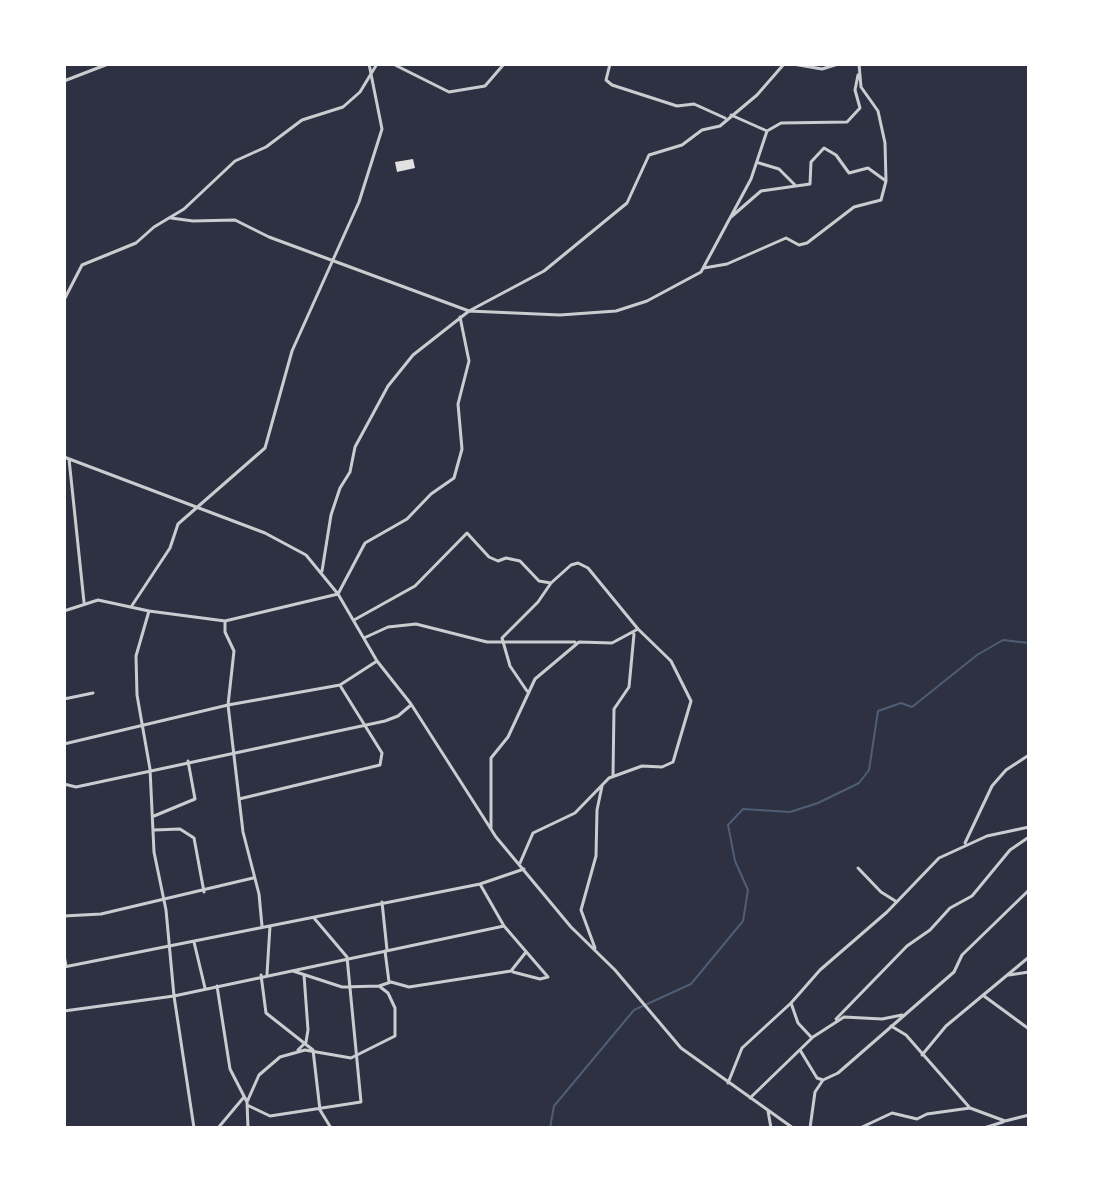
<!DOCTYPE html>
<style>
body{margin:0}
#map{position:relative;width:1093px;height:1192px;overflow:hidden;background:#2d3142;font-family:"PT Sans Narrow",sans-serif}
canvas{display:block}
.frame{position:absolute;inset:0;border:66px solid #fff;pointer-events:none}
</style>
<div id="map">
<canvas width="1093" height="1192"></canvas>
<div class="frame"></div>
</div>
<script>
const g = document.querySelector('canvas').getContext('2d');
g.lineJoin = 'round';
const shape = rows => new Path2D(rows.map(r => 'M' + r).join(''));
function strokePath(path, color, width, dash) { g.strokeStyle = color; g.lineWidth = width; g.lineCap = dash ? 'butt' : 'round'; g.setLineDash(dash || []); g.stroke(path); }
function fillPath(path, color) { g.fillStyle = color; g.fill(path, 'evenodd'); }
strokePath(shape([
 [550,1128,554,1106,634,1010,691,984,743,921,748,890,735,861,728,825,743,809,790,812,818,803,859,783,869,770,878,711,901,703,912,707,977,655,1003,640,1029,643]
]), '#4f5d75', 2);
fillPath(shape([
 [413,159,415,168,397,172,395,162]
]), '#e0e0e3');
strokePath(shape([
 [393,64,449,92,485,86,504,64],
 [610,64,606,80,612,85,677,106,694,104,725,118],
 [793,64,822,69,838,64],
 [64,81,108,64],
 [731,115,767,131],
 [759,163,779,169,795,185],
 [731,217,761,191,810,184,811,162,824,148,836,155,849,173,868,168,886,181],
 [171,218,193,221,235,220,269,237,469,311,560,315,616,311,647,301,701,272,751,179,767,131,781,123,847,122,860,108,855,90,858,75],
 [704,268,727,264,786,238,799,245,807,243,854,207,881,200,886,181,885,143,878,111,861,87,859,64],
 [64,300,82,265,136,243,154,227,184,209,235,161,266,147,302,120,343,107,360,92,377,64],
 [64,457,265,533,306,555,338,594,377,661,411,704,496,837,571,927,615,970,681,1048,793,1128],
 [69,459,84,602],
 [322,571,331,515,340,488,350,472,355,447,388,386,413,355,469,311,544,271,627,203,649,155,682,145,702,130,720,126,757,95,784,64],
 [131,607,170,548,178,524,265,448,292,351,359,202,382,129,369,64],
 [64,611,98,600,149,611],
 [354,620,415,586,467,533,489,557,498,561,506,558,520,561,539,581,551,583],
 [364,638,388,627,416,624,487,642,575,642],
 [64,699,93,693],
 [64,744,228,705,340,685,377,661],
 [613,775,614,709,629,687,634,634],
 [64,784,76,787,385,721,398,716,411,705],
 [64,794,64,824],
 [239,799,380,765,382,753,341,687],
 [154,816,195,799,188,761],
 [491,829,491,758,508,737,535,679,579,642,612,643,638,629],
 [154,830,180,829,194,838,204,892],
 [965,843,992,786,1006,770,1029,755],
 [520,863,533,833,575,813,609,778,642,766,662,767,673,762,691,701,671,661,638,629,588,568,578,563,571,565,551,583,538,602,502,638,510,666,527,691],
 [858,868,881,892,897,902],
 [480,884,504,926,548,977],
 [382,902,387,950],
 [64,916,101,914,253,878],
 [262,926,259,894,243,832,228,705,234,651,225,632,225,621,338,594,365,543,407,519,431,494,454,478,462,449,458,404,469,361,460,317],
 [194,942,205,988],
 [595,948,581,910,596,856,597,810,602,786],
 [385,951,389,982],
 [64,955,66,966],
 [64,967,480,884,524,869],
 [293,971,342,987,379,986,391,982,409,987,511,971,526,952],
 [513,972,540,979,548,977],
 [267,974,270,926],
 [261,975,266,1013,313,1050,320,1110,331,1128],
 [1009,975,1029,972],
 [217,986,230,1069,247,1102,248,1128],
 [984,996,1029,1029],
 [64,1011,174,996,504,926],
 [836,1019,907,946,930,930,950,908,972,896,1010,850,1029,837],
 [891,1026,906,1035,970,1108],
 [813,1037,844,1017,882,1019,902,1015],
 [298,1050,306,1042,308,1030,304,975],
 [800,1050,817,1078,823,1080,838,1073,954,972,962,955,1029,890],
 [922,1055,946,1026,1029,957],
 [728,1083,742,1048,791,1003,820,970,887,912,939,858,987,836,1029,827],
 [750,1098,812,1038,798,1023,791,1003],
 [247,1102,259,1075,280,1057,305,1050,351,1058,395,1036,395,1008,388,993,379,986],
 [247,1105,270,1116,361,1102,347,957,314,918],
 [768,1111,771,1128],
 [194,1128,174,996,166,910,154,852,150,769,137,695,136,656,149,611,225,621],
 [218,1128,244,1097],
 [810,1128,815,1092,823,1080],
 [860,1128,892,1113,917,1119,927,1114,970,1108,1005,1121,1029,1115],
 [984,1128,1003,1122]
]), '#caccd0', 3);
</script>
